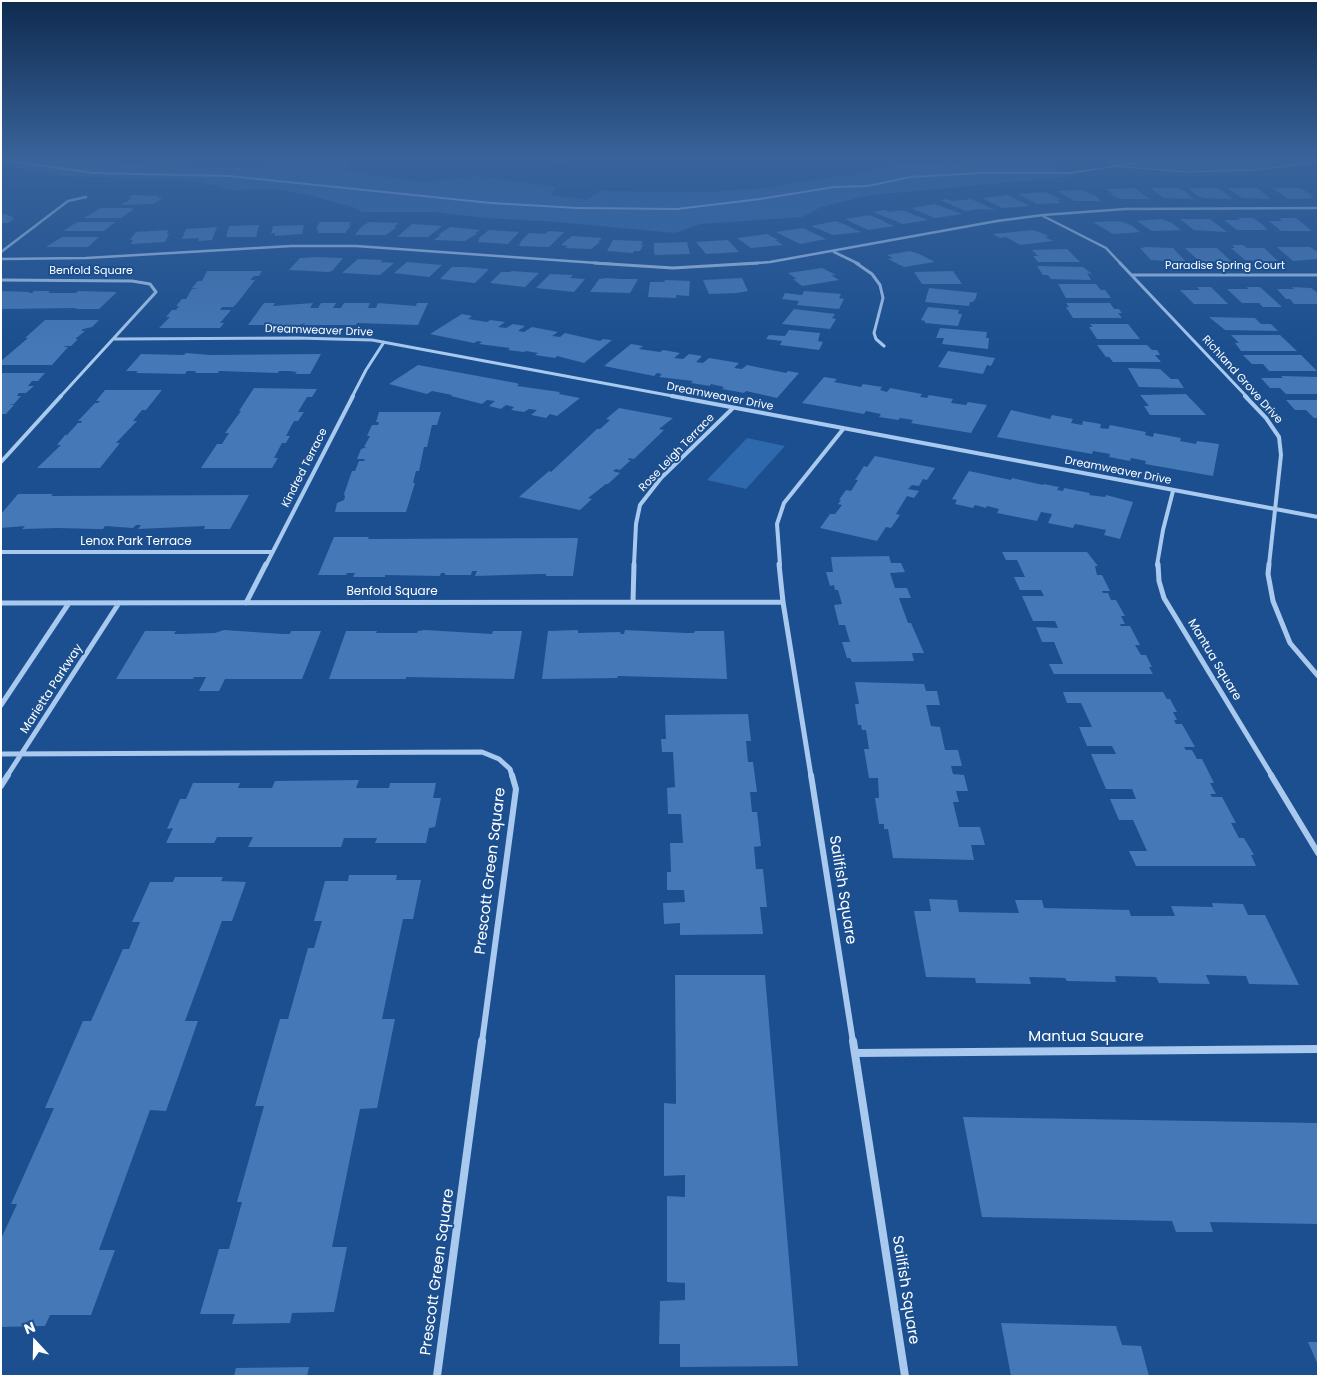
<!DOCTYPE html>
<style>
body{margin:0}
#map{position:relative;width:1319px;height:1377px;overflow:hidden;background:#1b4f8f;font-family:Poppins,sans-serif}
canvas{display:block}
.frame{position:absolute;inset:0;border:2px solid #fff;pointer-events:none}
.north{position:absolute;left:10px;top:1317px;width:50px;height:50px;-webkit-text-stroke:4px #1b4f8f;paint-order:stroke;rotate:339deg;font-size:14px;font-weight:700;line-height:20px;text-align:center;color:#fff}
.north::after{content:'';display:block;margin:auto;width:18px;height:22px;background:#fff;clip-path:polygon(50% 0,100% 100%,50% 72%,0 100%)}
</style>
<div id="map">
<canvas width="1319" height="1377"></canvas>
<div class="frame"></div>
<div class="north">N</div>
</div>
<script>
const g = document.querySelector('canvas').getContext('2d');
g.lineJoin = 'round';
function fillPath(path, color) { g.fillStyle = color; g.fill(path, 'evenodd'); }
const shape = rows => new Path2D(rows.map(r => 'M' + r).join(''));
function strokePath(path, color, width, dash) { g.strokeStyle = color; g.lineWidth = width; g.lineCap = dash ? 'butt' : 'round'; g.setLineDash(dash || []); g.stroke(path); }
function write(font, color, halo, rows, align = 'center') {
  g.font = font + ' Poppins,sans-serif'; g.lineWidth = 4; g.setLineDash([]); g.textBaseline = 'middle'; g.strokeStyle = halo; g.fillStyle = color; for (const [text, x, y, turn = 0] of rows) {
    g.save(); g.translate(x, y); g.rotate((+turn || 0) * Math.PI / 180); g.textAlign = isNaN(turn) ? turn : align; if (halo) g.strokeText(text, 0, 0); g.fillText(text, 0, 0); g.restore();
  }
}
fillPath(shape([
 [1,158,89,158,141,165,253,167,279,165,286,158,349,158,352,160,345,171,424,182,477,176,556,187,551,195,587,200,600,191,708,192,769,188,799,182,857,174,891,165,909,163,949,165,973,158,1032,158,1054,166,1069,177,870,195,821,207,802,217,700,224,675,233,557,222,487,218,433,212,362,212,356,208,309,195,277,189,232,190,194,181,63,176,1,165],
 [747,438,785,446,746,489,707,480]
]), '#2e69ad');
const water = shape([
 [1104,158,1318,158,1318,162,1256,170,1187,172,1122,167,1109,163,1104,158]
]);
fillPath(water, '#3c6290');
strokePath(water, '#9cc4f0', 1);
fillPath(shape([
 [1,159,94,172,229,175,491,202,578,207,677,208,760,198,834,186,868,185,910,176,979,172,1070,172,1132,163,1134,164,1070,174,979,174,910,178,868,187,834,188,760,200,677,210,578,209,491,204,229,177,94,174,1,161,1,159]
]), '#9cc4f0');
fillPath(shape([
 [536,158,575,158,575,159,557,163],
 [1134,188,1150,199,1121,199,1114,196,1107,189],
 [1150,188,1178,188,1185,191,1193,199,1164,198],
 [1189,188,1218,188,1233,199,1203,198,1196,195],
 [1228,188,1257,188,1271,199,1242,198],
 [1272,188,1300,188,1312,195,1309,195,1315,198,1288,199],
 [1082,190,1096,196,1101,201,1074,201,1057,191],
 [1045,192,1058,198,1060,200,1057,200,1061,203,1037,204,1018,194],
 [132,195,159,196,157,198,163,198,153,204,121,205,132,198,128,198],
 [1008,195,1029,206,1002,208,982,198],
 [946,199,952,201,971,199,995,210,982,209,966,211,940,200],
 [935,204,962,214,935,218,911,208],
 [101,208,131,208,134,209,121,218,84,218],
 [885,210,890,212,902,210,928,220,903,224,873,212],
 [1,214,6,214,14,218,7,219,14,219,8,223,1,223],
 [870,215,886,222,884,222,894,226,868,230,845,219],
 [1238,218,1253,218,1266,227,1264,227,1268,230,1237,230,1224,220,1240,220],
 [1279,218,1296,218,1312,231,1281,231,1269,221,1282,221],
 [1161,219,1172,223,1181,230,1152,231,1137,221],
 [1180,219,1210,219,1227,232,1194,230],
 [836,221,851,227,849,227,861,232,833,235,811,226],
 [1119,221,1131,225,1140,232,1113,234,1093,222],
 [77,222,115,222,104,231,63,231],
 [320,222,351,222,349,225,351,225,345,233,318,233,319,231,316,231,318,229,316,229],
 [369,222,398,223,394,227,397,227,386,235,355,235,362,226],
 [412,224,442,226,428,237,397,237],
 [259,225,256,237,226,237,229,226],
 [304,225,302,234,275,236,275,233,271,234,273,226],
 [217,227,212,240,198,241,199,238,182,239,186,229],
 [450,227,480,230,475,233,478,233,465,241,434,240,441,235,438,235],
 [803,228,826,239,800,244,776,232],
 [168,230,167,234,169,234,165,242,131,244,133,240,130,240,136,232],
 [489,230,519,232,508,244,478,242,480,237],
 [1034,230,1049,236,1045,237,1053,241,1020,245,1006,237,1000,238,993,234],
 [549,231,564,232,549,247,519,246,521,241,529,233,545,234],
 [767,234,778,240,775,240,783,245,751,248,737,238],
 [572,236,602,238,598,242,600,242,591,249,565,248,568,246,561,245],
 [62,237,99,237,88,247,46,247],
 [613,240,643,241,641,245,643,245,640,251,634,251,633,253,607,251],
 [728,240,739,252,706,254,696,242],
 [687,242,690,254,655,255,654,251,654,243],
 [1232,245,1243,245,1247,248,1264,248,1279,262,1245,260,1231,248,1235,248],
 [1147,247,1173,248,1186,262,1151,260,1140,248],
 [1277,247,1310,247,1318,252,1318,259,1293,261],
 [1185,248,1217,248,1232,262,1199,261],
 [1067,249,1080,262,1038,262,1033,256,1038,256,1032,250],
 [910,251,919,254,935,262,904,267,888,259,893,258,887,255],
 [317,257,343,258,333,270,329,272,289,270,300,258],
 [358,259,383,260,380,262,394,263,380,275,342,273],
 [407,262,442,265,429,277,394,273],
 [1037,266,1083,267,1092,274,1087,273,1091,280,1051,279,1048,275,1043,275],
 [452,267,465,267,489,269,475,283,440,279],
 [822,268,836,275,831,275,839,280,802,286,793,279,797,279,788,273],
 [207,271,262,271,259,276,254,276,250,280,255,280,238,302,233,307,222,307,220,310,231,310,220,323,224,323,220,328,159,328,170,317,166,317,172,310,176,310,179,306,176,306,182,299,186,299,192,289,198,289,192,288,198,281,202,281],
 [512,271,539,273,525,287,490,283,501,272,510,272],
 [953,271,962,284,922,284,914,272],
 [550,274,573,275,570,278,585,279,574,292,536,288],
 [606,278,621,279,638,279,630,293,590,292,599,279],
 [742,278,748,291,737,293,709,294,703,280],
 [665,280,690,281,689,296,676,295,676,298,648,297,650,282,664,282],
 [1058,284,1096,284,1101,290,1105,290,1111,298,1066,298],
 [1197,287,1211,287,1228,304,1194,304,1180,290,1200,290],
 [1247,287,1260,287,1282,307,1263,307,1259,303,1242,303,1227,289,1248,289],
 [1292,287,1311,288,1318,293,1318,304,1294,304,1290,299,1286,299,1277,289,1294,289],
 [929,288,977,293,976,298,973,302,970,302,969,306,925,302],
 [1,291,30,292,29,293,32,293,34,291,50,291,48,293,76,293,78,291,117,292,99,309,75,309,77,308,1,309],
 [804,291,841,294,839,298,844,299,839,309,797,305,799,301,782,299,785,293,802,295],
 [264,303,275,303,273,306,313,303,310,308,318,308,321,303,336,303,333,308,341,308,344,303,370,303,368,308,376,308,378,303,416,306,417,303,428,303,418,325,357,323,356,325,303,325,305,323,299,325,248,325],
 [1066,303,1110,303,1114,309,1119,309,1122,313,1118,313,1122,318,1073,318,1066,307,1069,307],
 [928,307,959,310,958,314,962,314,958,326,925,323,925,321,921,320],
 [794,309,835,314,832,318,836,319,830,329,782,324],
 [462,314,472,316,468,319,487,322,490,320,505,322,498,327,506,328,513,324,525,326,518,331,524,332,532,327,558,332,552,336,560,337,565,333,600,341,603,339,612,340,584,363,557,356,555,358,535,355,538,353,526,351,524,352,508,350,510,348,479,344,482,342,478,341,474,343,430,334],
 [1209,317,1255,318,1261,324,1271,324,1278,331,1225,330],
 [45,320,99,320,92,327,83,329,81,331,85,331,75,339,78,339,71,346,65,346,64,347,68,347,52,365,1,365,1,361,28,338,25,338],
 [1090,324,1128,324,1140,339,1097,339,1089,327,1093,327],
 [940,328,987,332,986,338,989,338,988,349,942,344,944,338,936,338],
 [789,330,820,333,818,341,823,342,819,350,780,345,782,341,766,339,769,335,785,336],
 [1231,335,1280,335,1297,351,1241,351,1235,343,1239,343],
 [631,344,643,346,639,349,660,352,663,350,680,353,674,358,683,359,689,354,702,356,696,362,703,363,709,358,739,363,734,368,742,369,747,365,786,373,788,371,799,373,777,398,746,391,744,393,722,389,724,387,711,384,710,386,691,383,693,381,659,377,662,374,657,373,654,376,604,366],
 [1097,345,1147,345,1152,350,1157,350,1160,355,1155,355,1161,362,1113,362,1109,357,1106,357],
 [948,351,995,358,991,366,987,365,983,374,938,367],
 [186,353,210,355,321,354,310,374,295,374,297,372,289,371,279,371,278,373,219,371,218,373,195,373,196,371,187,371,185,374,136,373,138,371,126,371,141,354,184,355],
 [1243,355,1301,355,1317,371,1269,371,1263,364,1252,364],
 [418,365,516,383,519,384,517,386,560,392,559,394,580,398,557,416,550,414,546,418,531,415,537,410,529,409,524,412,511,410,514,407,506,405,501,409,489,406,495,401,487,400,482,404,451,396,452,395,432,391,427,394,389,384],
 [1128,368,1160,369,1171,379,1178,379,1184,388,1139,387],
 [1,373,45,373,38,381,32,381,28,386,34,386,26,393,19,393,17,396,21,396,14,404,9,405,14,405,6,414,1,414],
 [1281,376,1318,377,1318,394,1286,394,1280,388,1270,388,1261,378,1283,378],
 [824,377,837,379,834,382,861,387,863,384,882,387,880,390,887,392,890,388,922,394,920,397,927,398,929,395,953,399,951,403,966,405,968,402,987,405,971,433,911,423,913,420,900,418,898,420,879,417,881,414,866,411,864,414,802,403],
 [254,388,317,389,312,397,307,397,298,412,304,412,298,421,294,421,286,436,290,436,286,443,282,443,274,458,278,458,272,468,201,468,217,444,222,444,229,433,225,433,241,411,239,411],
 [105,390,162,390,146,410,142,410,133,421,137,421,116,443,120,443,100,468,37,468,61,445,57,445,65,435,67,435,78,423,81,423,82,421,78,421,95,403,98,403,100,401,96,401],
 [1186,394,1206,415,1150,415,1144,406,1149,406,1140,395],
 [1286,400,1318,400,1318,418,1314,418,1306,410,1295,410],
 [619,408,673,418,659,429,664,430,634,459,629,458,628,460,631,460,620,470,616,469,613,471,620,473,608,484,606,484,592,495,588,498,592,499,580,510,519,497,549,471,551,472,597,429,600,429,610,420,606,419],
 [1011,410,1050,419,1052,415,1073,419,1071,423,1082,425,1083,421,1101,424,1100,428,1108,429,1110,425,1146,432,1145,435,1153,437,1154,433,1181,438,1180,441,1196,444,1197,441,1219,444,1213,476,1145,464,1146,461,1131,458,1130,461,1109,457,1110,454,1093,451,1092,454,997,437],
 [379,412,441,412,437,425,432,425,427,447,424,447,419,471,416,471,413,483,415,483,406,512,335,512,337,503,344,500,345,497,344,494,352,471,355,471,359,461,364,461,365,459,357,459,361,449,367,447,364,447,370,436,367,436,372,425,378,425,379,422,376,422],
 [875,456,935,468,927,480,923,479,919,486,912,485,908,489,919,491,914,498,907,496,896,514,900,515,891,528,886,527,877,541,820,528,830,514,835,514,842,505,838,504,841,500,839,500,846,490,851,491,858,480,855,480,864,466,867,467],
 [969,471,1011,480,1012,478,1043,485,1043,484,1059,487,1057,490,1063,491,1064,488,1090,493,1089,495,1105,497,1106,495,1133,502,1120,539,1104,535,1106,530,1075,524,1073,528,1048,523,1052,514,1041,512,1037,521,997,513,999,509,987,506,986,508,975,505,973,508,955,504,957,500,952,499],
 [18,494,53,494,51,496,249,495,230,529,204,529,205,526,138,529,141,525,136,525,133,528,105,526,103,529,97,529,57,528,22,529,25,526,1,528,1,514],
 [334,537,369,537,368,539,578,538,573,576,546,576,546,574,538,574,475,576,477,571,472,571,471,575,445,575,445,573,441,573,440,576,385,575,385,577,353,577,355,573,347,573,346,575,318,575],
 [1002,552,1087,552,1098,566,1095,566,1097,575,1102,575,1110,591,1102,591,1103,593,1108,593,1111,600,1116,600,1125,616,1121,616,1125,624,1120,624,1121,626,1130,626,1140,645,1135,645,1141,655,1146,655,1152,667,1149,667,1153,674,1054,674,1049,664,1063,664,1054,642,1042,642,1036,627,1058,628,1055,621,1033,621,1022,596,1044,596,1041,590,1020,590,1014,577,1025,577,1017,560,1006,560],
 [889,556,891,563,901,563,905,572,890,573,895,588,907,588,911,598,899,598,908,623,911,623,924,653,912,653,914,661,852,662,850,658,847,658,842,642,850,642,845,625,839,625,834,605,842,604,838,590,835,590,834,585,830,586,826,572,833,572,831,557],
 [224,630,282,634,290,634,291,631,321,631,302,679,225,679,219,691,199,691,206,677,194,677,193,679,116,679,145,631,176,631,174,634,183,634,215,633],
 [425,630,492,634,493,631,522,631,514,679,406,677,406,679,329,679,346,631,377,631,376,633,417,633,418,631],
 [578,630,578,633,620,632,621,634,624,634,625,630,686,633,694,633,695,631,724,631,727,679,618,676,617,678,542,679,548,631],
 [855,682,924,684,926,691,937,691,940,705,926,705,931,726,940,727,945,750,958,750,962,766,951,766,953,774,964,775,968,791,956,791,959,802,953,802,959,827,980,827,985,845,971,845,974,860,893,858,888,829,884,829,884,824,879,824,875,798,879,798,878,778,869,778,864,749,869,749,866,730,862,730,861,725,858,725,855,704,859,704],
 [1063,692,1163,692,1167,699,1170,699,1177,712,1173,712,1177,720,1174,720,1176,724,1182,724,1195,747,1184,747,1186,750,1192,750,1197,759,1202,759,1214,783,1210,783,1216,794,1210,794,1212,797,1222,797,1236,823,1231,823,1239,838,1244,838,1254,855,1251,855,1256,866,1136,866,1129,851,1147,851,1133,820,1119,820,1110,799,1136,799,1132,789,1106,789,1091,754,1116,754,1112,746,1087,746,1079,727,1092,727,1081,703,1067,703],
 [748,714,751,741,746,741,748,762,753,762,757,792,750,792,752,812,757,812,761,846,754,847,756,869,763,869,767,907,760,907,763,934,680,935,680,923,664,924,663,903,685,902,684,890,667,890,667,872,671,872,670,843,683,843,681,814,668,814,667,788,675,787,673,752,662,752,661,739,666,739,665,715],
 [359,780,356,788,389,788,390,783,436,783,433,798,441,798,435,827,429,828,426,843,375,843,377,838,344,838,341,847,248,847,253,837,217,837,214,843,166,843,173,828,167,829,180,799,186,799,193,783,240,783,238,788,272,788,275,781],
 [349,875,397,875,396,880,421,880,413,919,403,919,382,1019,395,1019,377,1108,360,1109,332,1247,347,1247,334,1312,292,1313,290,1323,232,1324,235,1314,200,1314,219,1249,229,1249,242,1202,237,1202,264,1106,255,1106,280,1019,288,1019,308,948,314,948,322,921,314,921,325,881,348,881],
 [175,877,223,877,221,881,246,882,232,921,222,921,185,1021,198,1021,166,1111,150,1110,99,1250,115,1250,91,1315,50,1315,45,1326,1,1327,1,1239,17,1204,11,1204,54,1108,45,1108,83,1021,91,1021,123,949,129,949,140,922,132,922,150,882,173,882],
 [929,899,957,900,959,912,1019,913,1015,900,1042,900,1044,908,1129,910,1131,916,1175,916,1171,906,1213,907,1212,903,1243,904,1248,915,1265,915,1299,985,1249,984,1246,976,1206,975,1210,984,1159,983,1156,977,1115,976,1116,982,1067,981,1065,978,1029,977,1031,984,976,983,975,978,926,977,914,911,931,911],
 [675,975,765,975,798,1366,680,1367,680,1344,659,1344,660,1301,685,1300,685,1283,667,1282,667,1196,685,1197,685,1175,664,1176,664,1103,676,1104],
 [963,1117,1318,1123,1318,1224,1210,1222,1213,1232,1176,1232,1172,1221,982,1217],
 [1001,1323,1116,1326,1122,1345,1141,1346,1149,1376,1011,1376],
 [1308,1342,1318,1342,1318,1365],
 [309,1367,307,1376,234,1376,236,1368]
]), '#4478b7');
strokePath(shape([
 [1043,216,1106,248,1121,264],
 [1,252,68,201,86,197],
 [834,252,859,264],
 [1,259,86,258,291,246,356,246,611,264],
 [745,264,770,262,997,221,1043,215,1125,209,1318,208]
]), '#a9c9ee', 2.5);
strokePath(shape([
 [594,263,673,268,758,263],
 [856,263,872,274,880,285,883,298,874,333,876,339,884,346],
 [1120,263,1247,397],
 [1132,275,1318,275],
 [1,280,132,281,150,284,156,292,60,397],
 [114,339,297,338,372,340,678,397],
 [352,397,366,370,384,342]
]), '#a9c9ee', 3);
strokePath(shape([
 [672,396,1318,517],
 [1245,396,1266,418,1279,437,1281,455,1269,565],
 [1,462,61,396],
 [1,552,271,552],
 [266,565,353,396],
 [634,565,636,524,640,505,661,478,733,408],
 [780,565,777,524,784,503,844,428],
 [1157,565,1163,530,1173,491]
]), '#a9c9ee', 4);
strokePath(shape([
 [779,564,783,602,811,776],
 [1158,564,1159,581,1164,598,1272,776],
 [1269,564,1268,574,1273,601,1290,643,1318,676],
 [633,602,634,564],
 [1,603,783,602],
 [246,603,266,564],
 [1,705,69,603],
 [1,754,482,752,499,759,510,769,512,776],
 [7,776,119,603]
]), '#a9c9ee', 5);
strokePath(shape([
 [811,775,853,1042],
 [1271,775,1318,853],
 [1,786,8,775],
 [482,1042,516,789,512,775]
]), '#a9c9ee', 6);
strokePath(shape([
 [853,1041,905,1376],
 [855,1053,1318,1049],
 [437,1376,482,1041]
]), '#a9c9ee', 8);
const sky = g.createLinearGradient(0, 0, 0, 351);
sky.addColorStop(0, '#0f2b4f');
sky.addColorStop(0.45, '#39639b');
sky.addColorStop(1, '#39639b00');
g.fillStyle = sky;
g.fillRect(0, 0, 1319, 351);
write('11px', '#fff', '#1b4f8f', [
 ["Paradise Spring Court",1225,266],
 ["Benfold Square",91,271],
 ["Dreamweaver Drive",319,331,2],
 ["Richland Grove Drive",1242,380,48],
 ["Dreamweaver Drive",720,397,11],
 ["Rose Leigh Terrace",677,453,-46],
 ["Kindred Terrace",305,468,-63],
 ["Dreamweaver Drive",1118,471,11]
]);
write('12px', '#fff', '#1b4f8f', [
 ["Lenox Park Terrace",136,542],
 ["Benfold Square",392,592],
 ["Mantua Square",1214,660,59],
 ["Marietta Parkway",52,689,-57]
]);
write('15px', '#fff', '#1b4f8f', [
 ["Prescott Green Square",491,871,-83],
 ["Sailfish Square",842,890,81],
 ["Mantua Square",1086,1037],
 ["Prescott Green Square",438,1272,-82],
 ["Sailfish Square",905,1290,81]
]);
</script>
